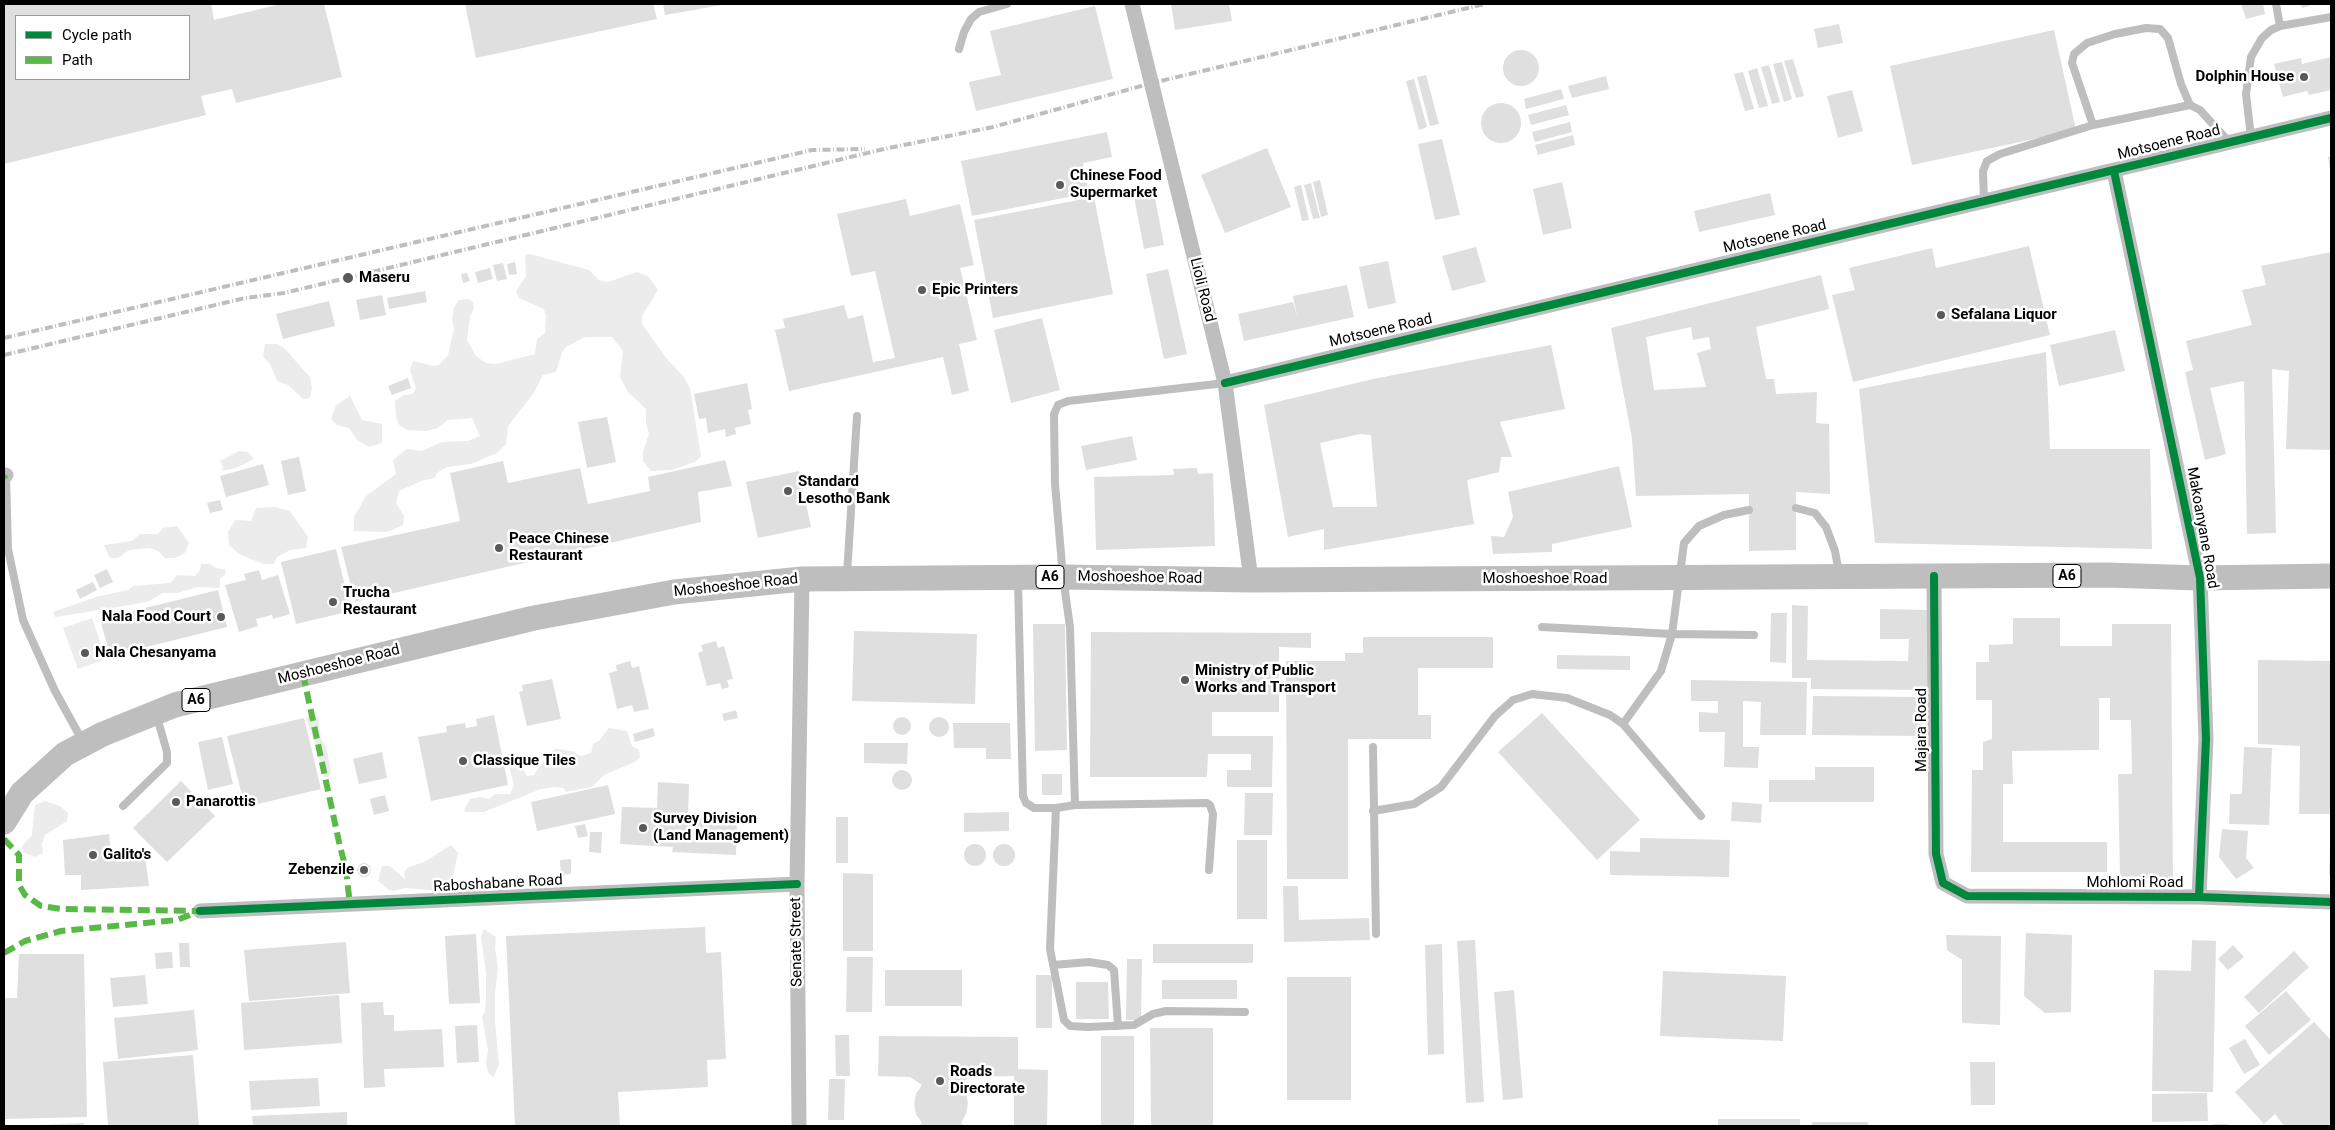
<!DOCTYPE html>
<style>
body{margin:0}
#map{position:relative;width:2335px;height:1130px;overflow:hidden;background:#fff;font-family:Roboto,sans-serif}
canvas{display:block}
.frame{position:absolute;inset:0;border:5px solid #000;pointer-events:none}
.legend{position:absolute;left:15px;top:15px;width:175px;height:65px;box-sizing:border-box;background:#fff;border:1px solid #999;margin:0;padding:6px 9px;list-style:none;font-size:15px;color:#000}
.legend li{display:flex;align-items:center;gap:10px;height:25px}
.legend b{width:25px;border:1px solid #999}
</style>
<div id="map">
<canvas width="2335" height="1130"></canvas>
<div class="frame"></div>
<ul class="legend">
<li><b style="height:6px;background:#00873e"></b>Cycle path</li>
<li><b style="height:6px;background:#58b947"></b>Path</li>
</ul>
</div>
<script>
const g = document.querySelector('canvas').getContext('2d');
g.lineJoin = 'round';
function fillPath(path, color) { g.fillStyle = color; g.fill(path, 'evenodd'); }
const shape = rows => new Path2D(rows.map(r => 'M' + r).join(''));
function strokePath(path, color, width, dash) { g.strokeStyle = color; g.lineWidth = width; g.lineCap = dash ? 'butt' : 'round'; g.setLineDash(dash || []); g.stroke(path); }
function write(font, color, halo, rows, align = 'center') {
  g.font = font + ' Roboto,sans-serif'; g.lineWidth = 5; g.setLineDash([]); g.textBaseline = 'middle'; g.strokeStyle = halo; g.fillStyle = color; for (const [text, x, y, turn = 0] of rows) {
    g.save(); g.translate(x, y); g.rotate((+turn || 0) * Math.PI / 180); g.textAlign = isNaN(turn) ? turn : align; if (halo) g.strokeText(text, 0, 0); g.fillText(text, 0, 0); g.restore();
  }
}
fillPath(shape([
 [530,254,589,270,599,280,608,282,637,272,649,277,658,290,642,316,642,324,667,359,684,377,690,388,701,456,695,462,671,470,651,471,643,461,643,452,649,433,646,424,646,409,628,392,620,377,623,351,612,337,585,337,566,347,562,352,556,372,543,375,533,394,508,426,506,444,497,453,471,464,447,467,438,472,434,478,421,481,399,491,396,503,404,516,403,525,387,532,354,531,354,517,366,496,396,474,393,460,407,449,422,451,442,442,468,441,480,436,472,418,448,420,438,428,426,431,407,430,399,425,396,417,395,401,404,395,412,394,416,389,410,370,413,361,434,366,439,365,448,355,454,329,452,319,454,307,459,300,468,299,473,302,474,309,470,316,467,340,476,356,486,363,496,364,535,354,537,339,545,333,546,316,544,309,519,298,516,291,526,276,525,255],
 [265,344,277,344,284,348,310,377,312,388,310,398,303,399,288,385,277,381,270,364,263,356],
 [350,396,362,420,382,424,382,443,369,447,357,440,349,428,337,425,331,419,336,405],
 [239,451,248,452,254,459,236,468,222,471,223,467,220,461],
 [275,507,290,511,308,537,306,548,290,550,277,557,274,564,263,564,239,554,229,545,228,532,235,520,251,521,256,508],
 [177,526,189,543,185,553,175,558,165,558,158,551,150,548,129,550,118,558,110,558,104,545,132,541,140,534,158,534,163,528],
 [201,564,210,564,216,568,226,570,225,575,220,578,220,588,198,587,177,593,163,593,149,601,130,605,62,616,55,617,53,612,96,597,128,590,133,586,170,583,177,575,195,576,200,570],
 [92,618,106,659,78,669,63,628],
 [312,712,318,718,321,739,326,746,331,771,328,777,324,777,316,747,306,718],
 [609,728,627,731,632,746,639,750,640,757,635,762,604,775,592,787,566,792,563,788,554,787,541,789,484,812,466,812,464,810,470,799,480,797,489,799,495,794,510,794,514,785,509,766,513,758,525,762,524,771,527,776,534,775,548,754,555,749,572,751,581,756,591,753,593,744,599,741],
 [45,801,60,806,68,813,67,821,45,835,42,844,43,853,35,857,23,852,22,846,32,835,35,805],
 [451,845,458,853,453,877,454,883,442,891,405,888,393,891,389,890,378,881,382,866,390,866,405,879,404,873,407,868,426,861],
 [484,929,496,937,495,948,498,968,495,993,495,1022,499,1065,493,1077,488,1072,486,1063,488,1050,482,1017,485,1011,486,997,486,973,481,937]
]), '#ececec');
fillPath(shape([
 [4,4,211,4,214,20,281,4,324,4,342,77,236,103,232,89,201,96,206,115,4,164],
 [16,16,189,16,189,79,16,79],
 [465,4,653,4,657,19,476,58],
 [663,4,722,4,722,5,665,15],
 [1171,4,1229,4,1232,21,1175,30],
 [2241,4,2263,4,2265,14,2246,19],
 [2301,4,2315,4,2302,8],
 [1095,6,1113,79,976,111,969,82,1001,75,990,31],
 [1839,24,1843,43,1818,48,1814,29],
 [2054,30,2076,130,1912,165,1890,66],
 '1503 68a18 18 0 1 1 36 0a18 18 0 1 1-36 0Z',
 [2331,57,2331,90,2309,95,2307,91,2283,97,2274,64,2301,58,2302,64],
 [1793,59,1804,96,1796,98,1784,61],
 [1782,62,1792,99,1784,102,1773,64],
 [1769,65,1780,102,1772,104,1761,67],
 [1757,68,1768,106,1759,108,1748,71],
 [1743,72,1754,109,1745,111,1734,74],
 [1426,75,1439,124,1430,126,1417,77],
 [1606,76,1609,89,1572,98,1568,86],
 [1414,79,1427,127,1419,130,1406,81],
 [1561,89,1564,99,1526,109,1524,99],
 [1852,90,1863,131,1838,138,1827,96],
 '1481 123a20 20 0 1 1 40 0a20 20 0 1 1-40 0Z',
 [1566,105,1569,115,1531,125,1528,115],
 [1570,122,1572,132,1535,142,1532,132],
 [1107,132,1112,157,1083,163,1089,193,972,216,961,161],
 [1573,135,1575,145,1538,155,1535,145],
 [1442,139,1460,215,1435,220,1418,144],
 [1267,148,1291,207,1225,233,1201,175],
 [2331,156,2331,169,2330,169,2328,157],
 [1320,180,1328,215,1321,217,1313,182],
 [1562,182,1572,228,1543,235,1533,189],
 [1311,183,1320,218,1313,219,1304,185],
 [1301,185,1309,220,1302,221,1294,187],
 [1154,193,1164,245,1144,249,1134,197],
 [1770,193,1775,215,1699,232,1694,211],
 [1094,197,1113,294,993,318,974,220],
 [906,199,910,216,960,204,974,265,960,268,977,340,959,344,969,391,952,395,943,357,789,391,775,330,785,328,783,319,844,305,848,319,863,315,873,362,895,358,875,271,851,276,837,214],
 [2029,246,2050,335,1853,382,1832,295,1855,290,1849,268,1932,248,1936,268],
 [1476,247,1486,282,1452,291,1442,256],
 [2331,252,2331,450,2286,449,2289,371,2272,369,2276,533,2247,534,2244,381,2210,388,2226,454,2205,460,2185,372,2193,370,2186,341,2252,325,2242,290,2266,285,2261,266],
 [1388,261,1396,303,1368,309,1359,267],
 [515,262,517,274,509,275,507,264],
 [503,263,507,279,497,281,493,265],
 [490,268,493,279,478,283,475,272],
 [1168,269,1187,354,1164,359,1146,274],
 [467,273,470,281,463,283,461,274],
 [1821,275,1829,309,1756,327,1766,379,1774,379,1776,394,1817,392,1816,423,1829,424,1830,494,1796,492,1796,550,1749,551,1749,494,1636,496,1632,438,1611,328],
 [1691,327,1693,340,1709,337,1711,349,1697,353,1706,387,1654,390,1646,337],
 [1347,285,1354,317,1244,341,1238,314,1293,302,1297,316,1293,296],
 [425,291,427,302,389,309,387,298],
 [382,295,386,315,360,320,356,300],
 [329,301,335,326,283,339,276,314],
 [1042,318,1060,390,1011,403,994,330],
 [2115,330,2125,371,2059,386,2050,345],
 [1551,345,1565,409,1500,422,1512,457,1501,457,1499,472,1467,480,1474,524,1324,550,1324,529,1288,537,1264,405,1373,379],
 [1360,434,1371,435,1377,507,1333,507,1320,443],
 [2046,352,2050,449,2150,449,2152,549,1875,543,1859,389],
 [408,378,411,388,392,395,388,386],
 [747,383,752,409,748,410,751,424,735,428,736,434,726,437,725,429,708,433,706,418,699,419,694,394],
 [607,417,616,462,587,468,578,422],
 [1132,436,1137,460,1086,470,1081,446],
 [299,457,306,491,288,495,281,461],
 [725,460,732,486,698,492,701,522,355,602,341,547,460,521,450,473,503,461,508,483,580,468,588,504,650,491,648,477],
 [263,464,269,485,226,497,220,476],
 [1619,466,1632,527,1552,544,1552,552,1493,554,1491,536,1504,537,1513,517,1508,492],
 [1197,468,1198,474,1213,473,1215,546,1096,550,1094,477,1174,475,1173,469],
 [799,471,811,527,758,538,746,482],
 [220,500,223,510,210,513,207,503],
 [336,549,351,611,296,624,281,562],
 [107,569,113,582,100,588,94,575],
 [259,570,262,580,278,575,290,614,273,619,272,615,256,619,258,626,239,632,225,585,246,580,244,574],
 [93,582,97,590,80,599,76,590],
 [218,590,227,627,110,656,100,619],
 [1792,605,1808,606,1807,660,1908,661,1909,639,1880,639,1880,609,1930,610,1929,690,1811,689,1811,678,1792,678],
 [1771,613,1787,613,1786,663,1770,662],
 [2013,618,2060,618,2060,646,2112,646,2112,624,2171,624,2173,885,2150,885,2150,878,2120,879,2118,774,2132,774,2131,720,2110,720,2110,698,2099,698,2099,750,2012,751,2013,784,2003,784,2003,842,2107,842,2107,872,1971,872,1972,770,1983,770,1983,742,1992,739,1992,700,1976,700,1976,662,1989,662,1989,645,2013,644],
 [1033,624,1065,624,1067,750,1035,751],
 [854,631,977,634,975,704,852,701],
 [1091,632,1311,633,1311,648,1279,647,1279,712,1212,712,1212,736,1273,736,1272,787,1227,787,1227,770,1251,770,1251,754,1208,754,1207,777,1090,777],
 [1363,637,1493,637,1493,668,1418,668,1418,715,1431,715,1431,739,1348,739,1348,879,1287,879,1286,661,1345,661,1345,653,1363,653],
 [716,641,718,648,724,646,733,679,727,680,729,687,722,689,720,683,707,686,698,653,703,651,701,645],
 [1557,655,1630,656,1630,670,1557,669],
 [2258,660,2331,661,2330,814,2299,814,2300,746,2258,744],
 [630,661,632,668,639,666,649,709,634,712,632,705,617,709,609,673,617,671,616,665],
 [552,679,561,719,527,726,519,692,523,691,522,685],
 [1691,680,1807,682,1806,735,1760,735,1761,702,1743,701,1743,747,1759,747,1758,768,1724,767,1725,732,1699,732,1699,712,1718,713,1718,701,1691,701],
 [1813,696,1923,697,1922,736,1812,735],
 [736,710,738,718,724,721,722,714],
 [1542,713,1640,820,1597,860,1498,752],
 [494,715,508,785,431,801,418,737,447,732,446,726,465,723,466,728,477,726,476,719],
 '929 727a10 10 0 1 1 20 0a10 10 0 1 1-20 0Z',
 '893 726a9 9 0 1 1 18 0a9 9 0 1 1-18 0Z',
 [304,718,321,789,245,807,227,736],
 [953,723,1010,723,1011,759,986,759,986,748,954,748],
 [653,728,655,736,635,742,633,734],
 [222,737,233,784,208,790,198,742],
 [864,743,908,743,907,764,864,763],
 [2244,747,2272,748,2269,825,2229,824,2230,794,2242,794],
 [382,752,387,778,359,784,353,759],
 [1815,767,1874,767,1874,802,1769,802,1769,780,1815,780],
 '892 780a10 10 0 1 1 20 0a10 10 0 1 1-20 0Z',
 [1042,774,1062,774,1062,795,1042,795],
 [181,781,215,816,167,862,133,828],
 [658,782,689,784,688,816,737,818,736,855,672,852,673,847,620,844,622,807,657,808],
 [608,785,615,814,537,831,531,802],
 [1245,793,1273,793,1272,835,1244,835],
 [385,795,389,811,374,815,370,799],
 [1732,802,1762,804,1761,823,1731,821],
 [1009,812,1009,831,964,832,964,813],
 [836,817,848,817,848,863,836,863],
 [585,824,588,836,578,838,575,826],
 [2222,829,2248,831,2246,858,2254,868,2236,879,2219,857],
 [590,832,602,832,601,853,589,852],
 [109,834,112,861,145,856,149,886,81,890,81,875,65,875,63,840],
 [1640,838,1730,840,1729,877,1610,875,1610,851,1640,852],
 [1237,840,1267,840,1267,919,1237,919],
 '964 855a11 11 0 1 1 22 0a11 11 0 1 1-22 0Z',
 '993 855a11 11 0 1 1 22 0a11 11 0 1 1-22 0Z',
 [2330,848,2331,848,2331,875,2329,875],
 [571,859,571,874,561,875,560,860],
 '357 870a7 7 0 1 1 14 0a7 7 0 1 1-14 0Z',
 [843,873,873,874,873,951,843,951],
 [1283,886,1298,886,1299,920,1369,918,1370,940,1284,942],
 [705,927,706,953,721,952,726,1059,707,1060,708,1087,618,1092,620,1126,515,1126,506,936],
 [2026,933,2072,935,2071,1012,2045,1013,2024,996],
 [476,934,480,1003,449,1004,445,936],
 [1946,935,2001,936,2000,1025,1962,1023,1962,960,1947,950],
 [1475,940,1484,1102,1466,1103,1457,941],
 [2192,940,2216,941,2213,1092,2152,1091,2154,970,2191,971],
 [346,942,350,993,249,1001,244,950],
 [179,943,189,943,190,967,180,967],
 [1153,944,1253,944,1253,963,1153,963],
 [1442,944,1444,1054,1428,1055,1425,945],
 [2233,945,2244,957,2228,970,2218,959],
 [2294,951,2309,967,2259,1013,2244,997],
 [172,952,173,968,156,969,155,953],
 [19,954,84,954,87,1117,4,1119,4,998,17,998],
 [847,957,873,957,872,1012,846,1012],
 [1127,959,1142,959,1141,1020,1126,1020],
 [885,970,962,970,962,1006,885,1006],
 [1663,971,1786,976,1783,1041,1660,1036],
 [145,975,148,1004,113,1007,110,978],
 [1036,975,1052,975,1052,1028,1036,1028],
 [1287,977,1351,977,1351,1100,1287,1100],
 [1162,980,1237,980,1237,999,1162,999],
 [1076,982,1108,982,1109,1019,1076,1019],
 [1514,990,1523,1098,1503,1100,1494,992],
 [2286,991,2311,1020,2269,1055,2245,1026],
 [339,995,342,1043,244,1050,241,1003],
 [383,1002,384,1015,394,1015,394,1031,442,1029,444,1067,384,1069,385,1087,364,1088,361,1003],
 [194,1010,198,1050,118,1059,114,1018],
 [2314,1022,2331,1040,2331,1126,2284,1126,2275,1114,2264,1124,2235,1092],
 [477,1025,479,1062,457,1063,455,1026],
 [1150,1028,1213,1028,1213,1126,1151,1126],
 [835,1035,849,1035,850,1076,836,1076],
 [879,1036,1018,1037,1018,1069,1048,1070,1047,1126,1014,1126,1014,1076,970,1077,960,1084,966,1093,968,1103,966,1114,961,1123,964,1126,918,1126,922,1123,916,1114,914,1104,916,1094,922,1085,910,1077,878,1076],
 [1101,1036,1134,1036,1134,1126,1101,1126],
 [2245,1039,2260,1065,2244,1074,2229,1048],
 [193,1055,199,1126,108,1126,103,1062],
 [1970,1062,1995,1062,1995,1105,1971,1105],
 [318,1078,320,1106,251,1110,249,1081],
 [829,1079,845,1079,844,1120,828,1120],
 [2207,1093,2208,1121,2152,1122,2152,1094],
 [347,1112,347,1126,253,1126,252,1116],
 [1718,1119,1800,1119,1800,1126,1718,1126],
 [1812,1122,1868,1122,1868,1126,1812,1126],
 [84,1123,84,1126,40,1126,40,1125],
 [2213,1124,2228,1124,2228,1126,2214,1126]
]), '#dfdfdf');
strokePath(shape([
 [2276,4,2280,26],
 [959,49,964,32,971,19,979,12,1007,4],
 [2190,105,2093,125,2072,63,2074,54,2087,43,2115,34,2146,28,2160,29,2168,38,2181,84,2190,105,2200,110,2229,142],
 [2251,137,2246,94,2251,57,2262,38,2271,30,2280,26,2331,17],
 [1984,202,1983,171,1987,161,2000,154,2093,125],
 [6,475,8,549,23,620,55,691,82,740],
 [1796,508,1815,513,1826,527,1835,551,1839,573],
 [847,574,857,416],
 [1018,580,1023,796,1026,803,1034,808,1056,808,1075,805,1207,803,1210,805,1213,814,1209,870],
 [1542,627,1672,634,1754,635],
 [1623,724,1661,671,1672,634,1684,543,1699,526,1724,515,1749,510],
 [1373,747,1376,934],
 [1075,805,1070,627,1063,577,1055,484,1054,414,1058,405,1068,401,1225,383],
 [123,806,167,763,167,752,157,717],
 [1056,808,1050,949,1064,1020,1070,1026,1088,1027,1134,1025,1153,1014,1166,1011,1245,1012],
 [1373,811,1414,804,1441,787,1495,716,1513,700,1532,694,1567,698,1610,715,1623,724,1701,816],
 [1053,965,1089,962,1108,965,1114,970,1118,1026]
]), '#bebebe', 8);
strokePath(shape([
 [1132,4,1225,383,1251,580],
 [2114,171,2200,578,2206,739,2199,897],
 [1225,383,2331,118],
 [4,476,6,475],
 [1934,576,1936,854,1943,883,1967,896,2199,897,2331,902],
 [200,911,797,884],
 [799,1126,797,884,802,579]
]), '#bebebe', 15);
strokePath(shape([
 [4,822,22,793,65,754,103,734,175,705,534,618,674,592,802,579,1063,577,1251,580,2107,575,2200,578,2331,576]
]), '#bebebe', 25);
strokePath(shape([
 [4,338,812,150,865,149],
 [4,355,245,298,284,293,884,149,993,127,1152,83,1485,4]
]), '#bebebe', 4, [8, 2.5, 1, 2.5]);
strokePath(shape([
 [4,477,6,475],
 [303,674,339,842,346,870,350,905],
 [4,839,19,855,19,885,25,895,41,906,61,909,200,911],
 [4,953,25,941,61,931,177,920,195,913]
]), '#58b947', 6, [12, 6]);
strokePath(shape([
 [2114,171,2200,578,2206,739,2199,897],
 [1225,383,2331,118],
 [1934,576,1936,854,1943,883,1967,896,2199,897,2331,902],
 [200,911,797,884]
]), '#00873e', 8);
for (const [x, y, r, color] of [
 [2304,77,5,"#595959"],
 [1060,185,5,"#595959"],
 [348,278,6,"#595959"],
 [922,290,5,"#595959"],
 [1941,315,5,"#595959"],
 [788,491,5,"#595959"],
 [499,548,5,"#595959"],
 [333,602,5,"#595959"],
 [221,617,5,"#595959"],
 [85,653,5,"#595959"],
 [1185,680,5,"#595959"],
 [463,761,5,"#595959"],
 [176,802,5,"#595959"],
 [643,828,5,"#595959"],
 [93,855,5,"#595959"],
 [364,870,5,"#595959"],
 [940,1081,5,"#595959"]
]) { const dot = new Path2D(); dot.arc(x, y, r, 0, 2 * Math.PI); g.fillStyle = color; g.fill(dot); strokePath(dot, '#fff', 2); }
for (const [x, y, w] of [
 [2067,576,28],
 [1050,577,28],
 [196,700,28]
]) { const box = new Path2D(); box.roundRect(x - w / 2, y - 11.5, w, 23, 4); g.fillStyle = '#fff'; g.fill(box); strokePath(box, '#000', 1); }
write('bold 14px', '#000', null, [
 ["A6",2067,576],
 ["A6",1050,577],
 ["A6",196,700]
]);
write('bold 15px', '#000', '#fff', [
 ["Dolphin House",2294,77,"right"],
 ["Chinese Food",1070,176],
 ["Supermarket",1070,193],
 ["Maseru",359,278],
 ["Epic Printers",932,290],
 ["Sefalana Liquor",1951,315],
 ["Standard",798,482],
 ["Lesotho Bank",798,499],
 ["Peace Chinese",509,539],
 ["Restaurant",509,556],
 ["Trucha",343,593],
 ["Restaurant",343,610],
 ["Nala Food Court",211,617,"right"],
 ["Nala Chesanyama",95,653],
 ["Ministry of Public",1195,671],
 ["Works and Transport",1195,688],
 ["Classique Tiles",473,761],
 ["Panarottis",186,802],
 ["Survey Division",653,819],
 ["(Land Management)",653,836],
 ["Galito's",103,855],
 ["Zebenzile",354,870,"right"],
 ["Roads",950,1072],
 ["Directorate",950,1089]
], 'left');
write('15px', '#000', '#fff', [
 ["Motsoene Road",2169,143,-14],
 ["Motsoene Road",1775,237,-13],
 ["Lioli Road",1202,290,76],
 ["Motsoene Road",1381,331,-13],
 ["Makoanyane Road",2202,528,80],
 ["Moshoeshoe Road",1140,578,1],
 ["Moshoeshoe Road",1545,579],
 ["Moshoeshoe Road",736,586,-6],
 ["Moshoeshoe Road",339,665,-14],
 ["Majara Road",1922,730,-90],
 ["Mohlomi Road",2135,883],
 ["Raboshabane Road",498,884,-3],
 ["Senate Street",797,942,-91]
]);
</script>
